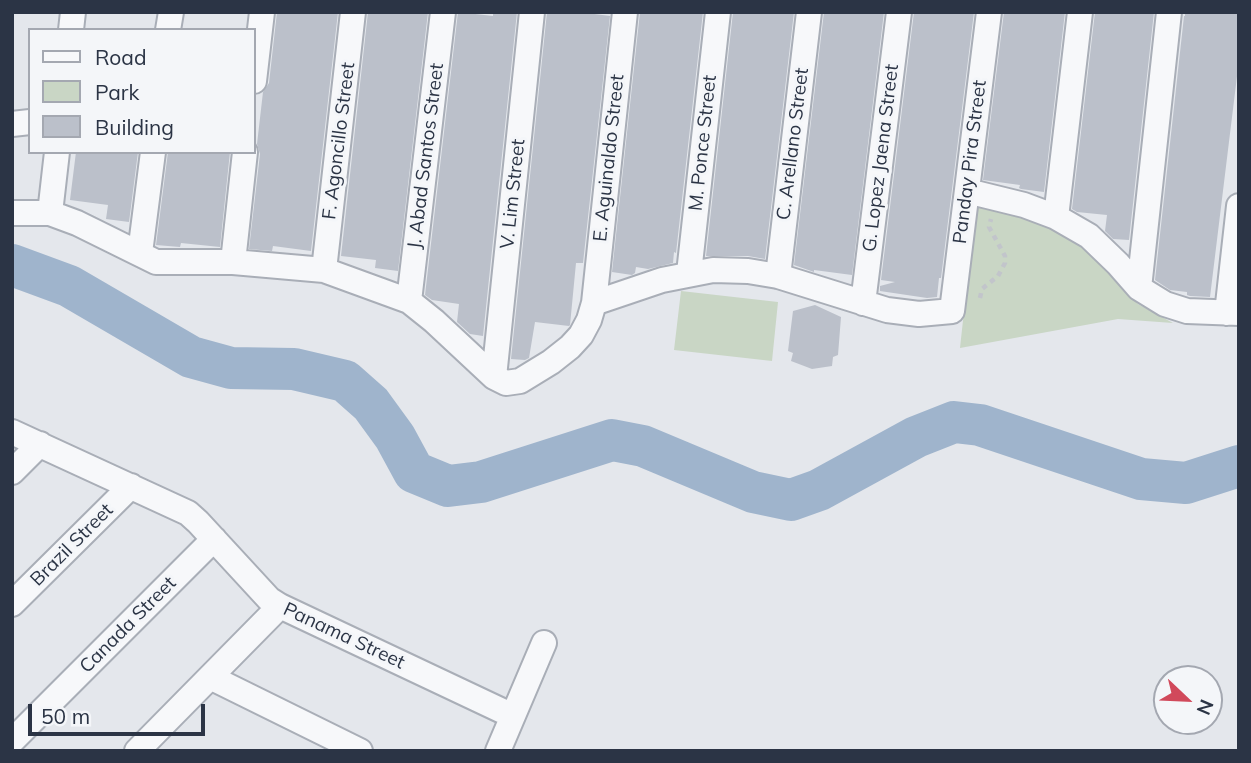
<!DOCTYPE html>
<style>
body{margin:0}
#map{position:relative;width:1251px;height:763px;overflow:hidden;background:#e4e7ec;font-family:Mulish,sans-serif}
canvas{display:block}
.frame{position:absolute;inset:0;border:14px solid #2b3445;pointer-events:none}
.legend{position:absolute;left:28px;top:28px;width:228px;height:126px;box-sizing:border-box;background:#f4f6f9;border:2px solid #a4a8b1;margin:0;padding:9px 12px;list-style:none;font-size:21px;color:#2b3445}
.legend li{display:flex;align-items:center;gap:14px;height:35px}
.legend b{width:35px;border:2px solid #a4a8b1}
.north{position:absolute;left:1153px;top:665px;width:70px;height:70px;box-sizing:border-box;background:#f4f6f9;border:2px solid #a4a8b1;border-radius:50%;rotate:113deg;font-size:19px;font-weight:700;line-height:28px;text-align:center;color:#2b3445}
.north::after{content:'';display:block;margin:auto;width:24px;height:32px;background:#d1495b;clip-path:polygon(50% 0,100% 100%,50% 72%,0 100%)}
.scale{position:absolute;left:28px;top:704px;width:177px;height:32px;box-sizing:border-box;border:4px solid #2b3445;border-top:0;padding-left:9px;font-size:21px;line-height:24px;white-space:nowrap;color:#2b3445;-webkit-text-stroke:5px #f4f6f9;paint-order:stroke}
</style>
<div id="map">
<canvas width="1251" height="763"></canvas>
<div class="frame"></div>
<ul class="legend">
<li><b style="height:9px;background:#f7f8fa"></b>Road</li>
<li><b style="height:19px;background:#c9d6c5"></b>Park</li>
<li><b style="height:19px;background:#bbc0ca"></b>Building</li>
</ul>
<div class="north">N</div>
<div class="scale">50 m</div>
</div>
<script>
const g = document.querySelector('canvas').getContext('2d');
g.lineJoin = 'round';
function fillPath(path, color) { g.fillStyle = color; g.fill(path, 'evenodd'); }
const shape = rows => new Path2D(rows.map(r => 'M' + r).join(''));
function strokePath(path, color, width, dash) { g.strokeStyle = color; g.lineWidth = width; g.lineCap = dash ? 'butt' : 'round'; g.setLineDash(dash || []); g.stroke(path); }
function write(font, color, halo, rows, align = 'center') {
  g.font = font + ' Mulish,sans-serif'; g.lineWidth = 6; g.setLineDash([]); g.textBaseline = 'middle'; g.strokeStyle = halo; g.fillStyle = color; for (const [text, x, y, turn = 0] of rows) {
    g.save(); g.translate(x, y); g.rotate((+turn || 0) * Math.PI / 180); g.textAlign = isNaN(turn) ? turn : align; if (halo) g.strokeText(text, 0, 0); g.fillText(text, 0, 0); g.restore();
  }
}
fillPath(shape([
 [978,205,1046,223,1078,242,1103,263,1138,304,1173,323,1118,319,960,348,975,210],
 [681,291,778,302,772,361,674,350]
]), '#c9d6c5');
strokePath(shape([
 [12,265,69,286,191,357,231,368,294,369,345,381,371,404,395,437,414,472,448,486,481,482,612,440,643,446,753,492,791,500,819,490,916,437,954,422,980,425,1141,479,1186,483,1239,466]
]), '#9fb4cc', 42);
fillPath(shape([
 [277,12,338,12,311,251,273,246,272,251,249,249,260,154,257,144,263,92,269,83],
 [368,12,428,12,398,271,375,268,376,260,341,256],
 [458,12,493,16,493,12,517,12,483,336,470,334,457,322,459,304,432,300,425,295],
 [547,12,579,12,610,16,583,263,576,263,570,325,569,326,535,322,529,358,525,360,511,359],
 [640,12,703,12,676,253,674,252,673,263,648,269,636,267,635,273,632,275,612,272],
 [733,12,794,12,765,259,748,256,706,256],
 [824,12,884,12,852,275,814,270,814,272,794,265],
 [914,12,974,12,941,278,939,278,937,297,927,298,880,291,880,286,895,282,881,280],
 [1004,12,1065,12,1044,192,1021,189,1019,188,1020,185,983,180],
 [1095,12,1154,12,1129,240,1113,239,1105,231,1107,215,1077,212,1072,209],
 [1185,12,1239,12,1239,60,1210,297,1190,296,1187,295,1187,292,1170,290,1155,280,1184,16,1185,16],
 [76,152,138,152,129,222,106,219,108,205,70,200],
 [168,152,230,152,220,247,181,243,180,247,156,245],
 [815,305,841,317,838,355,833,357,832,366,812,369,791,361,793,353,788,351,793,311]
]), '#bbc0ca');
const minor = shape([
 [71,30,73,12],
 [168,30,171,12],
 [254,81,262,12],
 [12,124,30,122],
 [967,191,1024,205,1056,217,1089,236,1118,264,1139,288,1165,304,1187,311,1239,313],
 [12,213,50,213,77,223,156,262,233,262,324,270,409,301,434,321,494,377,506,383,520,381,551,362,570,347,581,335,589,320,594,303,625,12],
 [50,213,57,152],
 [1056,217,1080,12],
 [140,253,153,152],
 [233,262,245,152],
 [324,270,353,12],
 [689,273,718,12],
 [778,276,809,12],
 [1139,288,1169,12],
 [409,301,443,12],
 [594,303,662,280,713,270,748,271,778,276,887,310,919,314,952,311,989,12],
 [863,303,899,12],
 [1227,313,1239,206],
 [494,377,532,12],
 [12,432,188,513,198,522,269,599,280,606,513,716],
 [12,472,40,444],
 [12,604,131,486],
 [210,677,360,751],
 [12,741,214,539],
 [137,751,280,606],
 [498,751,544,643]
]);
strokePath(minor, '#a9aeb7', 28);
strokePath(shape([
 [980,298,982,289,998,276,1005,263,1005,256,989,227,991,219]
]), '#c2c5cb', 4.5, [5, 5]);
strokePath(minor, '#f7f8fa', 24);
write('19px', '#2b3445', '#f4f6f9', [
 ["F. Agoncillo Street",339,141,-83],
 ["M. Ponce Street",703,143,-84],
 ["C. Arellano Street",793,144,-83],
 ["J. Abad Santos Street",426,156,-83],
 ["E. Aguinaldo Street",609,158,-84],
 ["G. Lopez Jaena Street",881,158,-83],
 ["Panday Pira Street",970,162,-83],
 ["V. Lim Street",513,194,-84],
 ["Brazil Street",72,545,-45],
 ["Canada Street",128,625,-45],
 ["Panama Street",344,636,25]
]);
</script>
